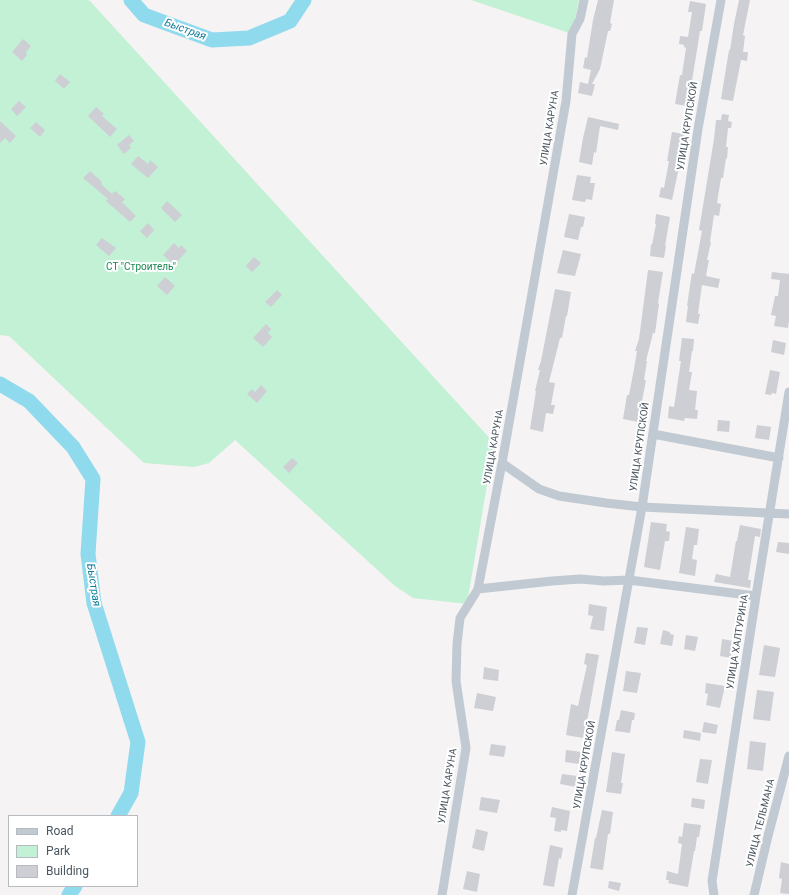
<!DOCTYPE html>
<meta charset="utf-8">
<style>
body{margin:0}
#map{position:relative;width:789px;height:895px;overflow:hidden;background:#f5f3f3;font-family:Roboto,sans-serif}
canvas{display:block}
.legend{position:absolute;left:8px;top:815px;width:130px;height:72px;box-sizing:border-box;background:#fff;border:1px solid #b7bbc0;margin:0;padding:5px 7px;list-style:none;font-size:12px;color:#4a5661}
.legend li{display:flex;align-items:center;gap:8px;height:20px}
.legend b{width:20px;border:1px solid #b7bbc0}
</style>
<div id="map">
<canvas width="789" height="895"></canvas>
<ul class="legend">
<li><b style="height:5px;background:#c1cad2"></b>Road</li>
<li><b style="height:11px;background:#c3f1d5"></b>Park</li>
<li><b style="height:11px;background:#cdcfd5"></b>Building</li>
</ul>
</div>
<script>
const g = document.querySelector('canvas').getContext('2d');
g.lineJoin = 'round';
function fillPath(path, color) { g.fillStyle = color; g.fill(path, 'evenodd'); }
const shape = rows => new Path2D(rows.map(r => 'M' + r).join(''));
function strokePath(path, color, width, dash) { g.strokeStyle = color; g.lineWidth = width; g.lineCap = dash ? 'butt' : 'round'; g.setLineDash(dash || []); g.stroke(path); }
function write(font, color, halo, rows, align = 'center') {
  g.font = font + ' Roboto,sans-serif'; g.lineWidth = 4; g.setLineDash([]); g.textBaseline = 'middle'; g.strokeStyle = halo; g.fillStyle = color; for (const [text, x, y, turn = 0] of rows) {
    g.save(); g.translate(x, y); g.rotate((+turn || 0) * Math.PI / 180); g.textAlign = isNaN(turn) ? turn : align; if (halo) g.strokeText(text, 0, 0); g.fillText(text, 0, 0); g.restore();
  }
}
fillPath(shape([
 [0,0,87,0,90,1,494,443,467,604,413,598,395,586,235,440,209,463,194,467,144,463,9,336,0,335],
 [471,0,579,0,572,34]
]), '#c3f1d5');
strokePath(shape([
 [131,0,144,15,212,40,249,38,290,21,304,0],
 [0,384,29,401,73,447,93,479,88,554,94,603,138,742,131,793,118,816],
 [69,895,75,886]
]), '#90daee', 15);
fillPath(shape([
 [598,0,614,0,610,23,612,24,610,31,608,31,600,69,592,84,595,84,592,96,578,93,580,82,588,84,591,70,583,68,585,57,587,58,593,20],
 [739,0,750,0,743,35,745,36,743,52,748,52,747,61,741,60,733,101,721,99,729,50,730,50,734,24],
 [690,1,706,4,702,31,700,31,688,106,675,104,680,75,682,75,686,48,684,47,684,45,679,44,680,36,688,37,692,12,688,12],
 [23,39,31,46,26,52,27,55,22,61,12,52],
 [60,74,70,82,64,89,55,81],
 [19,101,26,107,17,116,11,109],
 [96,107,104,114,102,116,117,129,110,137,88,116],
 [722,114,729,115,728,121,732,122,731,128,728,128,726,147,728,147,727,159,726,158,723,178,721,178,717,203,721,204,719,216,714,215,710,242,711,242,707,260,709,260,706,276,720,279,718,288,702,285,698,314,700,314,698,324,686,322,688,306,687,306,690,285,692,273,694,274,702,231,699,230,714,139,716,120,721,120],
 [588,117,619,124,618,130,600,126,596,153,594,152,592,165,579,162,583,138],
 [0,121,16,136,10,143,5,138,0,143],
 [36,122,45,130,40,137,30,128],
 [672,132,684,134,681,153,682,153,672,200,659,197,661,187,664,188,669,161,667,161],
 [129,135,134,141,129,145,131,148,124,154,117,145],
 [138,156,148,164,150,160,158,167,148,178,131,164],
 [90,171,102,182,101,184,112,194,115,191,125,199,122,202,136,216,130,222,106,201,108,199,83,178],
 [577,175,591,177,590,183,595,183,592,200,586,199,585,202,572,200],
 [167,201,182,215,175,222,161,208],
 [569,214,585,217,583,227,581,227,578,240,564,237],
 [656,214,670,217,665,246,666,246,664,258,650,256,651,244,652,245,656,224,655,224],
 [148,223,154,230,147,238,140,231],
 [102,238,116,248,109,256,96,245],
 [174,243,179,248,181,245,187,251,174,265,163,255],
 [563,250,581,254,575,276,557,273],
 [254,257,261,263,252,272,246,266],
 [648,270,663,272,658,303,659,304,655,333,653,333,646,361,647,361,644,380,646,380,638,422,623,419,627,395,629,395,634,369,637,351,635,351,639,339],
 [772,272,789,274,789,320,788,328,774,326,776,316,771,315,775,296,778,296,780,280,771,279],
 [165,277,175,286,167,295,157,286],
 [555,289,571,292,567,316,566,316,562,338,560,338,549,382,555,383,551,405,555,405,553,414,546,413,543,432,530,429,536,391,535,391,540,370,538,370,541,361],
 [277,290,282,295,271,307,265,302],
 [266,324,271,329,268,333,272,337,263,347,253,338],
 [682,338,694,339,693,351,692,351,689,372,692,372,689,390,697,391,695,410,698,410,697,419,685,418,684,421,668,418,669,406,674,407,681,361,679,361],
 [773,340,786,343,784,355,771,352],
 [770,370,780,372,776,394,772,393,771,395,765,394],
 [261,385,267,391,257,403,247,394,252,389,255,392],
 [718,420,730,421,729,432,717,431],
 [757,425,771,427,769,440,755,438],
 [292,458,298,463,289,473,283,467],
 [651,522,667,524,666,531,670,532,669,541,665,541,660,570,644,567],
 [740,525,761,529,760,537,755,536,748,580,751,580,750,588,714,582,716,574,730,577,736,541,737,541],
 [686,527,699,529,697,545,694,545,692,559,697,560,695,576,679,573],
 [778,542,789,543,789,554,776,552],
 [589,604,607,607,604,631,590,629,593,616,588,615],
 [637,627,648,628,645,645,634,643],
 [663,630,670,632,670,634,674,635,672,646,660,644],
 [686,635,698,637,695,651,684,649],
 [722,639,733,641,731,658,720,656],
 [764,645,780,648,775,677,759,675],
 [586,653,599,655,587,722,586,721,583,738,566,735,571,704,578,706,587,665,584,664],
 [484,667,499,670,498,681,483,679],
 [626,671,641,673,637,693,623,691],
 [706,683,725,686,720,708,706,705,708,694,705,693],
 [757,690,774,692,770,721,753,719],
 [477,693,496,697,493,711,474,708],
 [621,710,635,713,634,720,632,720,630,733,615,731,617,720,619,720],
 [704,722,718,725,716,734,702,732],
 [684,730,701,733,700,741,683,738],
 [750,741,766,743,763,771,747,769],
 [491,744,506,746,504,757,489,755],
 [566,750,581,752,579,764,565,762],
 [612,752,625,754,621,783,623,783,621,794,606,792],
 [700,759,712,760,708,784,696,782],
 [562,774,577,776,576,787,560,784],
 [481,797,500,800,497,813,479,810],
 [692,798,705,800,704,809,691,807],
 [552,807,570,811,567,831,561,830,561,832,554,831,556,818,550,817],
 [602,810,613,812,610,834,608,834,603,870,590,868,595,838,596,838],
 [684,823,701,825,699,837,697,837,695,851,694,851,688,887,668,883,669,880,666,880,667,871,678,874,682,844,678,843,679,836,682,837],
 [476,829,488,832,484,851,472,848],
 [550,845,563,848,561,859,559,858,554,887,543,885],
 [781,862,789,864,789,894,780,893,782,879,779,878],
 [467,871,480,874,477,892,463,889],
 [609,881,621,883,619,891,608,888]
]), '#cdcfd5');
strokePath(shape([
 [653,434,779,458],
 [502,463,539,489,559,496,606,503,642,507,789,514],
 [478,589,552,581,580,579,604,581,629,580,756,596],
 [442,895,466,748,456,681,457,644,460,618,478,589,502,463,566,101,572,34,580,19,584,0],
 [572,895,642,507,698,129,721,0],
 [714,895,712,881,756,596,789,392],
 [754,895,768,836,789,756]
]), '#c1cad2', 9);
write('10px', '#4a5661', '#fff', [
 ["УЛИЦА КРУПСКОЙ",688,126,-81],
 ["УЛИЦА КАРУНА",550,128,-81],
 ["УЛИЦА КАРУНА",494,447,-80],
 ["УЛИЦА КРУПСКОЙ",640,447,-82],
 ["УЛИЦА ХАЛТУРИНА",738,642,-81],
 ["УЛИЦА КРУПСКОЙ",585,765,-80],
 ["УЛИЦА КАРУНА",448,786,-81],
 ["УЛИЦА ТЕЛЬМАНА",761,823,-76]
]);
write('10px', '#17864f', '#fff', [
 ["СТ \"Строитель\"",141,267]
]);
write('italic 11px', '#0c7c9b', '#fff', [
 ["Быстрая",185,30,20],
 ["Быстрая",93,585,81]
]);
</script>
